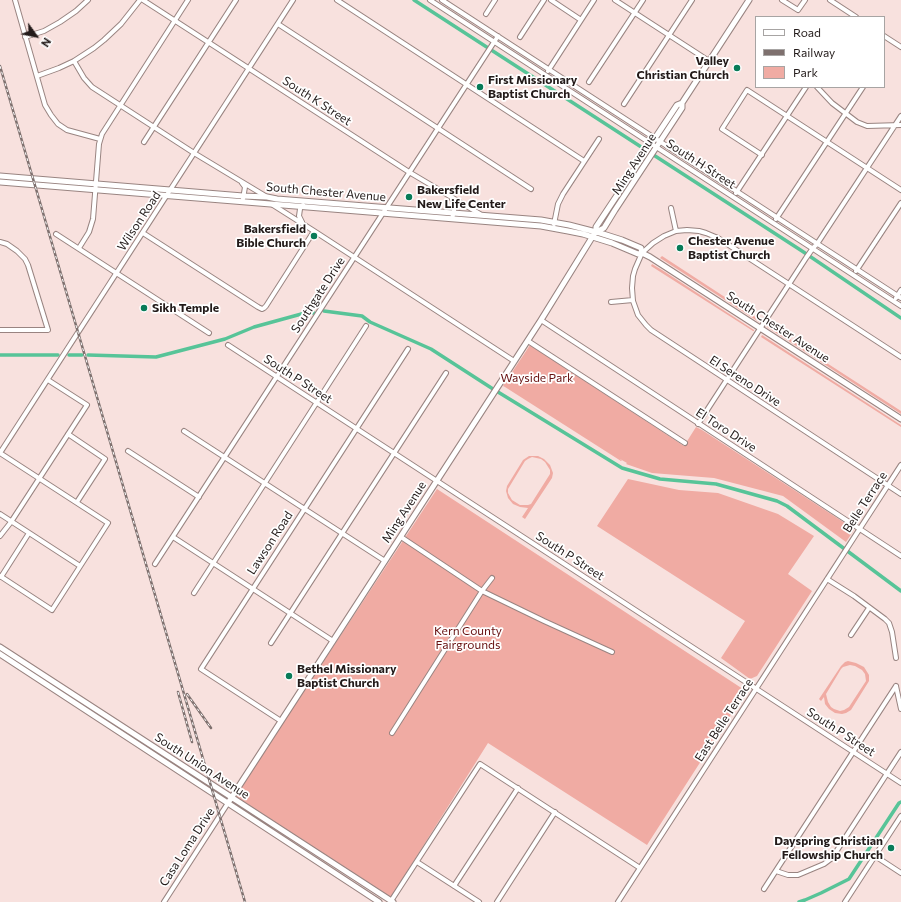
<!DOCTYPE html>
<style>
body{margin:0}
#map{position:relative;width:901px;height:902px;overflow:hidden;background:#f8e1de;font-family:Commissioner,sans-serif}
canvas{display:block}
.legend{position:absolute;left:755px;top:16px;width:130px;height:72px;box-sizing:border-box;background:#fff;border:1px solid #a7a4a3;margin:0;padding:5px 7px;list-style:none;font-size:12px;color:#231b1a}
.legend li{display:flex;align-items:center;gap:8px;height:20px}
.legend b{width:20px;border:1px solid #a7a4a3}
.north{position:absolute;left:16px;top:16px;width:40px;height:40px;-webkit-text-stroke:3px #fff;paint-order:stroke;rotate:123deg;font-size:11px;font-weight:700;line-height:16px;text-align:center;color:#231b1a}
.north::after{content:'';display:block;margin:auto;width:14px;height:18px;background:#231b1a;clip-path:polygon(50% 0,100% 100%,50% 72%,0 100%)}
</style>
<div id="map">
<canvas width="901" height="902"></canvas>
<ul class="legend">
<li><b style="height:5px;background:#fff"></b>Road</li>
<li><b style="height:5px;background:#7e706e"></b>Railway</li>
<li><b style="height:11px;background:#f0aba3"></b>Park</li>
</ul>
<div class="north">N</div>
</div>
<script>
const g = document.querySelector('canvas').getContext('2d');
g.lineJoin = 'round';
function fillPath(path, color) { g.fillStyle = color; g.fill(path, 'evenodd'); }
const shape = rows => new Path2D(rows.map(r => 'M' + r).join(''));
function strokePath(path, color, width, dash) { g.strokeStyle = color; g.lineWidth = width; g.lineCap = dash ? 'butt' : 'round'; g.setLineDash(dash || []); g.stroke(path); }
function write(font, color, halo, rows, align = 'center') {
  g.font = font + ' Commissioner,sans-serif'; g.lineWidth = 3.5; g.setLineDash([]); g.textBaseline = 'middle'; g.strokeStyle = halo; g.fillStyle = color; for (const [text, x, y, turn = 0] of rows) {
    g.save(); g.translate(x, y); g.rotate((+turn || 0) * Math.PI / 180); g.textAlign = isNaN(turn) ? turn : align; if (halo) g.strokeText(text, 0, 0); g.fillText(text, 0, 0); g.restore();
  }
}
fillPath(shape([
 [662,256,760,320,760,321,759,322,660,258],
 [652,264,662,270,754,330,754,331,753,331,651,266],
 [768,325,901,411,901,414,767,327],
 [762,335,901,425,901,427,761,337],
 [530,345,684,446,696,427,702,430,851,527,854,530,846,542,783,496,714,478,652,473,626,464,627,463,620,459,622,461,621,461,505,387,503,386],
 [529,456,538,456,544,459,550,465,553,473,552,478,525,519,522,517,528,508,520,507,513,504,508,498,506,491,507,486,523,460],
 [532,457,541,459,545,462,550,470,550,474,531,504,528,505,520,505,512,500,508,493,508,489,525,461,528,459],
 [628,479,679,490,718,493,778,514,814,536,788,574,812,591,757,676,750,679,721,658,745,621,597,526],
 [437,489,746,691,647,845,488,743,391,897,235,796],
 [848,661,856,663,864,667,869,675,869,681,851,710,846,713,842,714,835,713,829,709,825,704,824,697,821,701,819,699,841,666,845,662],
 [850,665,855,666,862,670,865,674,866,681,849,707,844,710,840,711,834,709,831,707,828,702,826,694,841,669,843,667]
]), '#f0aba3');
strokePath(shape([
 [414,0,802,251,901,318],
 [324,311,362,316,370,322,431,349,493,389],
 [0,355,58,355],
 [69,355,82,355],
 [88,355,156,357,225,339,254,327,305,313,314,313],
 [498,392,622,468,660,479,716,484,777,501,787,506,901,591],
 [799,902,805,900,821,893,849,879,899,803,901,802]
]), '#57c498', 3.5);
const minor = shape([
 [15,0,45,105,51,115,58,124,67,130,100,139],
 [143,0,409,172,480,214],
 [337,0,584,161],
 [430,0,901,306],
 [442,0,901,298],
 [551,0,581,20],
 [615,0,709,61],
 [782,0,798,10,805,0],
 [830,0,856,17],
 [486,14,495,0],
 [278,24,531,189],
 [884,36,901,47],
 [25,37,44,31,60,22,76,11,88,0],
 [520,37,544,0],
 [74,61,84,78,92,87,194,153,267,197],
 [548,71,594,0],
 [37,76,59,68,74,61,94,48,104,40,121,24,140,0],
 [589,82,643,0],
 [817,87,832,103,857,122,867,126,901,125],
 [624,104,692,0],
 [144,142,236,0],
 [762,155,722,129,747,90,901,190],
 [242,183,245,187,243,199],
 [736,193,806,87],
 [452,199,454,201,455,206,452,219],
 [273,205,314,231,514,361],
 [671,208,676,231],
 [776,219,863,87],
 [302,222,299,216,300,209,301,206,303,205],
 [554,224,558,204,563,194,599,139],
 [143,233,258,307,262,309,264,308,266,306,314,231],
 [56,234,209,333],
 [0,242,7,244,17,251,25,259,28,265,48,330,0,330],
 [79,248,89,232,93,219,99,144,102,134,188,0],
 [856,271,901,203],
 [896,298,901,290],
 [611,302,633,300],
 [541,320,901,556],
 [528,341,685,443],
 [228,345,901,783],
 [901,357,718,238,706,233,699,231,687,230,676,231,664,236,653,243,642,253,635,269,633,276,632,288,633,301,638,315,646,325,651,330,901,494],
 [698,424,806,258,813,248,817,244,901,116],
 [184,431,385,561],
 [68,434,105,459,77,502],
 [128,451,199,497],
 [0,453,293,0],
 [0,514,80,566],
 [0,536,11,522,87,405,48,380],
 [173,537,333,641],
 [401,537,482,591,544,621,612,652],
 [155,564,498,36],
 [0,576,52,610,108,523,0,453],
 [1,577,29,533],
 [827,579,854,596,885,619,889,623,892,632,896,658],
 [194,593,366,326],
 [851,635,869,608],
 [271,643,446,373],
 [896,686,901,709],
 [281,721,201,669,408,349],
 [392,733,482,591,492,578],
 [875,856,901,873],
 [417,862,479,902],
 [776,871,788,875,798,875,824,864,832,858,901,752],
 [454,886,518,788],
 [764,889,896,686],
 [391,901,480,764,640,868],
 [164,902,228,803],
 [497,902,555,812],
 [618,902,901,465],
 [845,902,901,816]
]);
const major = shape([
 [0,176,243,196,267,197,277,199,541,220,569,225,600,233,622,240,641,248,642,253],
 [0,182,541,226,568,231,583,234,612,243,638,254,642,253,650,257,901,419],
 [596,231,600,230,604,228,615,210,682,108,682,103,749,0],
 [0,647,393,902],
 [0,654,379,902],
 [228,803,541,320,596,231,596,227,677,105,682,103]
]);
strokePath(minor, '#998481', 6);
strokePath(major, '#998481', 7);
strokePath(minor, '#fff', 4);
strokePath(major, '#fff', 5);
const rail = shape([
 [0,66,245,902],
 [178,692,192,742],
 [187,694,211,728]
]);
strokePath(rail, '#7e706e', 2.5);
strokePath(rail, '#fff', 1, [3]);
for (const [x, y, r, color] of [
 [737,68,4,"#087b58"],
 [480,87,4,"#087b58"],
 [409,197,4,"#087b58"],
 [314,236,4,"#087b58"],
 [680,248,4,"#087b58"],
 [144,308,4,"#087b58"],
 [289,676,4,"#087b58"],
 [891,848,4,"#087b58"]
]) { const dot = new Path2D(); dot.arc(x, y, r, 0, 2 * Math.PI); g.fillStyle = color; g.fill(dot); strokePath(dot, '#fff', 1.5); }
write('bold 12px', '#231b1a', '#fff', [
 ["Valley",729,61,"right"],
 ["Christian Church",729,75,"right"],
 ["First Missionary",488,80],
 ["Baptist Church",488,94],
 ["Bakersfield",417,190],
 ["New Life Center",417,204],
 ["Bakersfield",306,229,"right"],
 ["Bible Church",306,243,"right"],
 ["Chester Avenue",688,241],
 ["Baptist Church",688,255],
 ["Sikh Temple",152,308],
 ["Bethel Missionary",297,669],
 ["Baptist Church",297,683],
 ["Dayspring Christian",883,841,"right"],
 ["Fellowship Church",883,855,"right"]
], 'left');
write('12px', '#231b1a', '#fff', [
 ["South K Street",317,101,33],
 ["Ming Avenue",634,164,-57],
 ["South H Street",701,164,33],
 ["South Chester Avenue",326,192,5],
 ["Wilson Road",139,221,-57],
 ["Southgate Drive",318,295,-57],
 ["South Chester Avenue",778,327,33],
 ["South P Street",298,379,33],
 ["El Sereno Drive",745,381,33],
 ["El Toro Drive",726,430,33],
 ["Belle Terrace",865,502,-57],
 ["Ming Avenue",404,512,-57],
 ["Lawson Road",270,543,-57],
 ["South P Street",570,556,33],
 ["East Belle Terrace",724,720,-57],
 ["South P Street",841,732,33],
 ["South Union Avenue",202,766,33],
 ["Casa Loma Drive",187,847,-57]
]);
write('12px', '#660f0f', '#fff', [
 ["Wayside Park",537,378],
 ["Kern County",468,631],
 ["Fairgrounds",468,645]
]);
</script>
